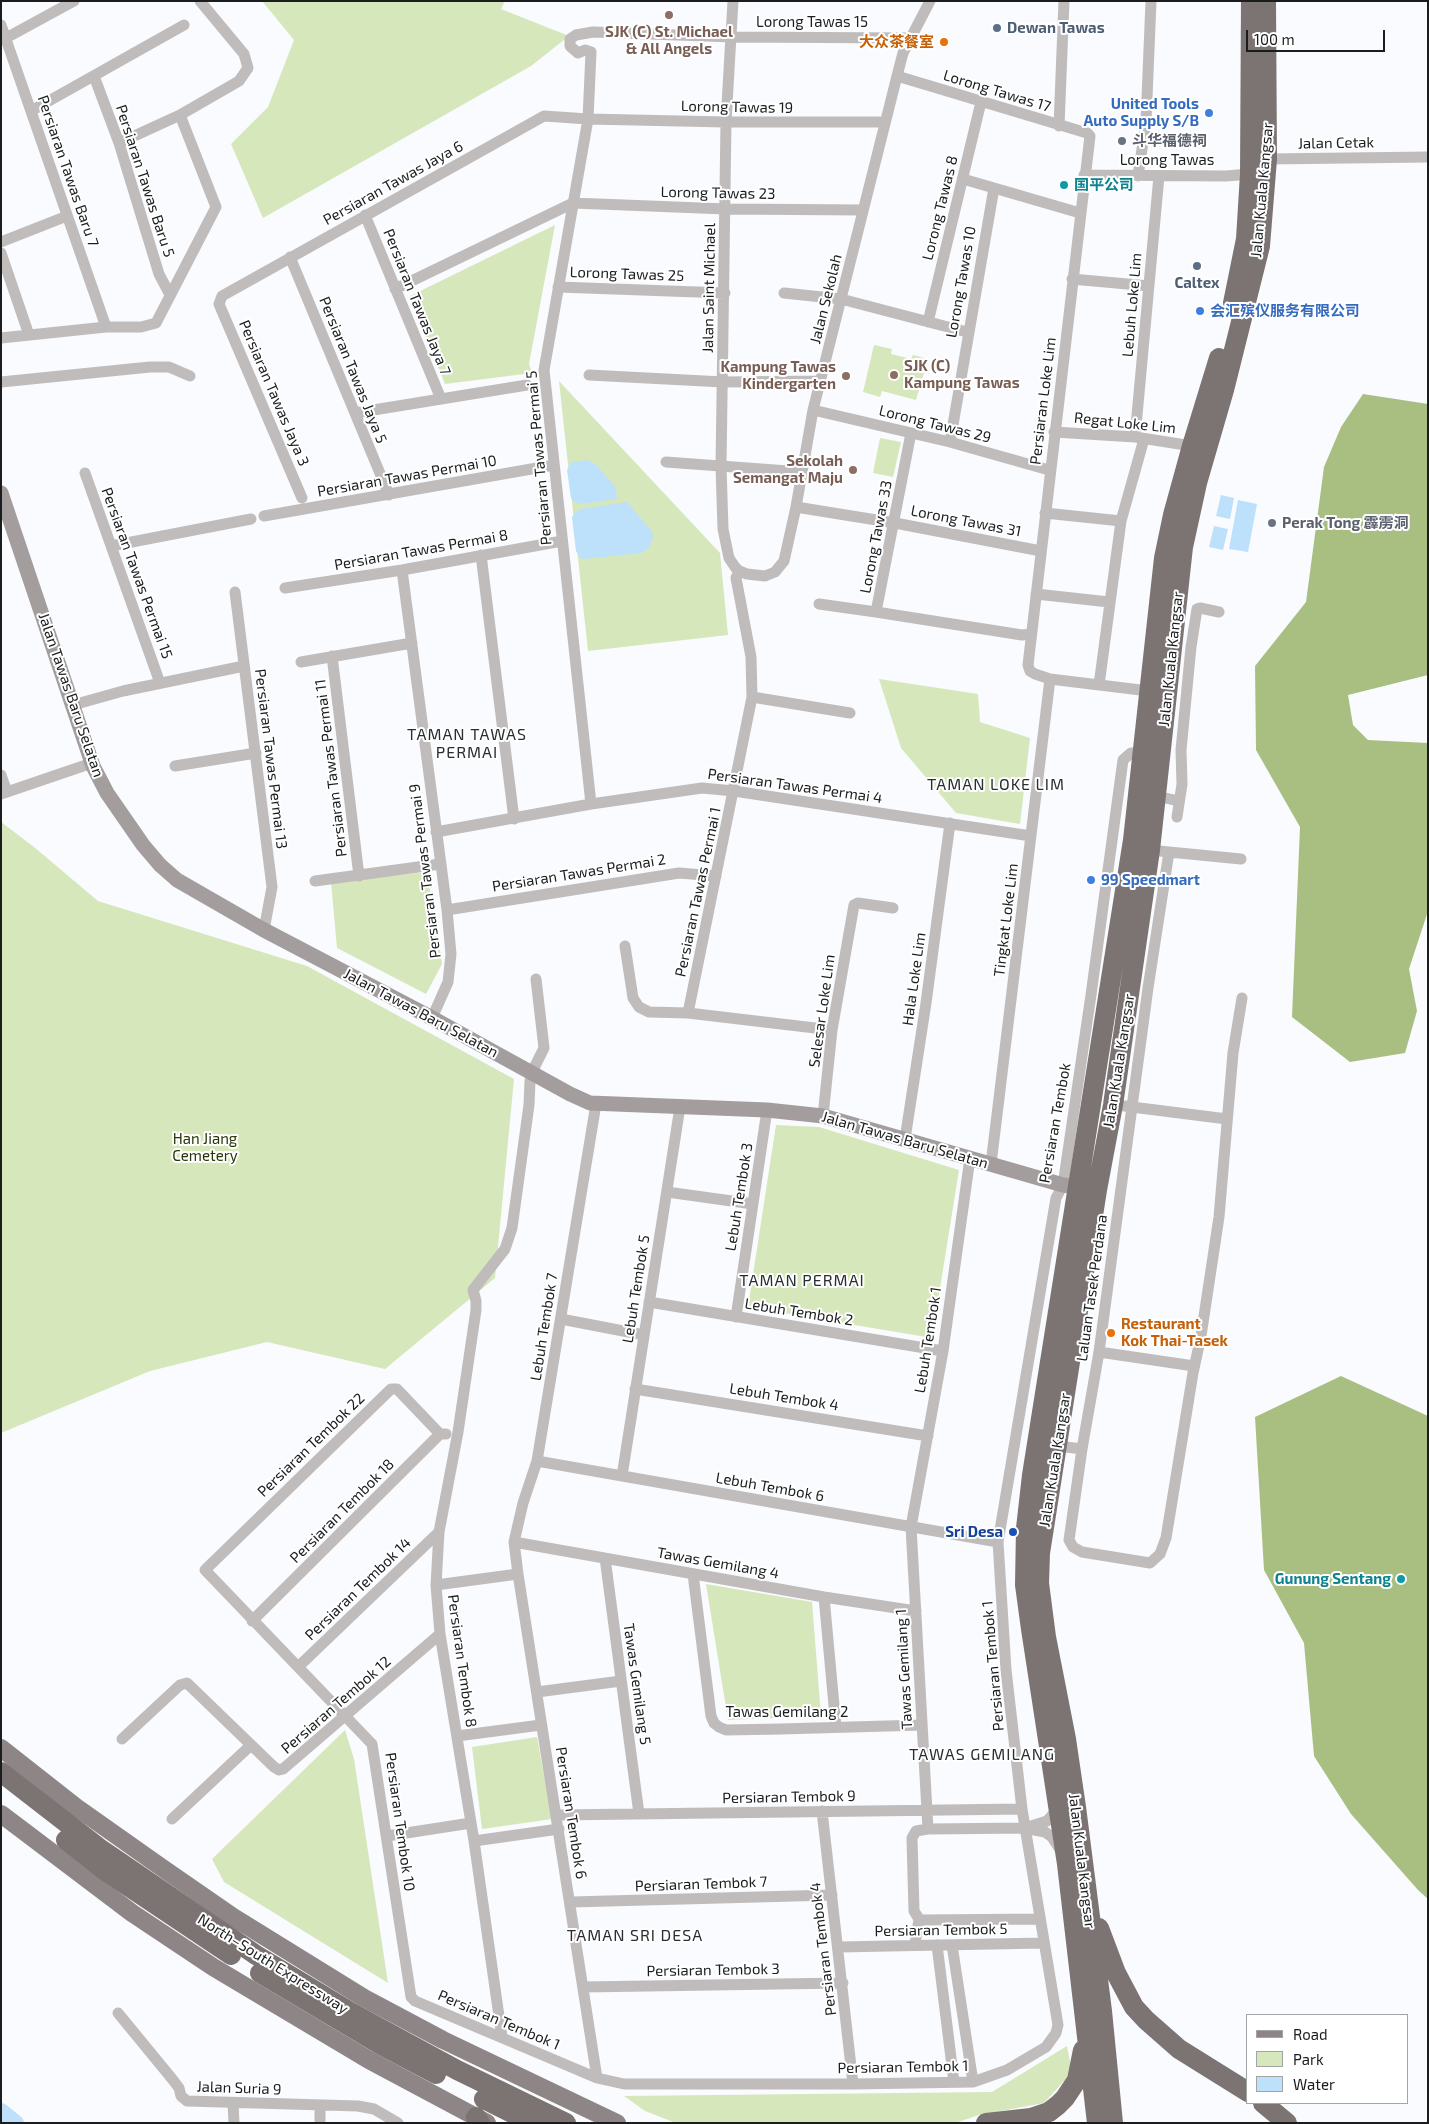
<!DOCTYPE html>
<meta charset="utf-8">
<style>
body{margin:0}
#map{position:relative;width:1429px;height:2124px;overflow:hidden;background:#f9fbfe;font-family:"Exo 2",sans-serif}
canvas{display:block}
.frame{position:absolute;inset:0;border:2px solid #1a1c1e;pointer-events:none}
.legend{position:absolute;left:1246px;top:2014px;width:162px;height:90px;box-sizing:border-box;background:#fff;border:1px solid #a3a4a5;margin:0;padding:6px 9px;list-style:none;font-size:15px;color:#1a1c1e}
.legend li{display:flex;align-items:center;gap:10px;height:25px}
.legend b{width:25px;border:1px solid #a3a4a5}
.scale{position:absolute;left:1246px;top:30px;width:139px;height:22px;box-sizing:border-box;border:2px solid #1a1c1e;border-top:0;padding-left:6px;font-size:15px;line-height:18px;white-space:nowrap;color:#1a1c1e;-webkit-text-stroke:4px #fff;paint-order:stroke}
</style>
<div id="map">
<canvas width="1429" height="2124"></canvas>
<div class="frame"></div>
<ul class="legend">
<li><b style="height:6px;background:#8e8686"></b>Road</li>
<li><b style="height:14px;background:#d6e7bc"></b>Park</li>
<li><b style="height:14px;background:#bde0fb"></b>Water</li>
</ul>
<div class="scale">100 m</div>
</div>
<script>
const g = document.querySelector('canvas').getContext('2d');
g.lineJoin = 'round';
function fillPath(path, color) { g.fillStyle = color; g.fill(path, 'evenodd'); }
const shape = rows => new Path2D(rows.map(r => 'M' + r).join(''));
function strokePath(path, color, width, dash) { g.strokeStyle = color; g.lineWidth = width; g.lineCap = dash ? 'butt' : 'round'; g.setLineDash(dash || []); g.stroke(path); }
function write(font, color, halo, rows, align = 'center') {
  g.font = font + ' "Exo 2","Noto Sans SC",sans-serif'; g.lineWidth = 4; g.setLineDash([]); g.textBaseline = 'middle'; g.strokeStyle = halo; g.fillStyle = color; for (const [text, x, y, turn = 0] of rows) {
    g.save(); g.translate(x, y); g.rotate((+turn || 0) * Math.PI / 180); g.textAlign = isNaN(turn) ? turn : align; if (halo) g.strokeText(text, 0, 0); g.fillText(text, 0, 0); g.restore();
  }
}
fillPath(shape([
 [262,1,505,1,501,9,569,36,531,66,263,218,231,144,268,107,294,40],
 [555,225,529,364,532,373,445,384,410,296],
 [874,345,892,349,891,354,911,359,913,355,928,359,916,400,882,391,880,397,863,392],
 [559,381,720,553,728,635,588,651],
 [880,438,901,442,893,477,873,473],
 [879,679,978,694,980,722,1030,738,1020,824,956,813,901,748],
 [1,822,34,847,98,901,307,966,514,1079,495,1278,385,1369,267,1342,150,1371,1,1433],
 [427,872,442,964,426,994,337,948,331,882],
 [776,1125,819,1127,959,1170,932,1338,748,1307],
 [706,1584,812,1602,821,1716,728,1720],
 [345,1730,354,1759,388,1983,224,1882,212,1859],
 [537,1737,552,1819,482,1829,472,1747],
 [1067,2046,1072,2072,1044,2103,979,2115,955,2123,676,2123,645,2111,624,2096,992,2092]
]), '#d6e7bc');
fillPath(shape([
 [1363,394,1428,404,1428,675,1348,695,1353,725,1368,740,1428,743,1428,911,1409,969,1417,1011,1405,1053,1350,1062,1292,1017,1300,827,1256,750,1255,666,1306,602,1324,467,1341,427],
 [1341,1376,1428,1416,1428,1899,1418,1890,1351,1814,1314,1756,1304,1643,1264,1570,1255,1417]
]), '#a9bf82');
fillPath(shape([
 [587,460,595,464,615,486,617,496,616,499,582,504,574,502,571,498,567,470,572,462],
 [1221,495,1234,498,1230,519,1216,516],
 [1238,500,1257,504,1248,552,1229,549],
 [627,502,652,532,653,537,649,548,641,553,583,559,580,558,576,551,572,517,574,514,580,509],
 [1214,526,1228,529,1223,550,1209,547]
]), '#bde0fb');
strokePath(shape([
 [1,2111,16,2123]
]), '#bde0fb', 16);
strokePath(shape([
 [733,1,726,122,721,466,723,529,729,558,735,567,739,571,747,574,765,576,775,572,784,561,796,507,813,410,897,76,903,53,930,1],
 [1,25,106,327],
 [6,38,74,1],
 [94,76,119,143,159,274,170,295],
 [897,76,1087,133,1090,136,1028,665,1030,671,1035,674,1050,679,1149,691],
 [31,111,184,25],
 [1059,126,1064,1],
 [119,143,180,115,239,81,248,68,244,54,200,1],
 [1084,175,1226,176,1250,174,1267,159,1428,157],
 [1138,176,1146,122,1151,1],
 [963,179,1080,213],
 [365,215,441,399],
 [1,242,67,216],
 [1,253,29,335],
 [290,257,389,495],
 [1072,279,1149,286],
 [558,287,725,293],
 [395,289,573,203,726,209,863,210],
 [784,293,841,299,967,332],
 [928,322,981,102],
 [1,338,106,327,141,327,156,323,216,207,180,115],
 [589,375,723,382,821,381],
 [1,382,150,367,169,367,190,376],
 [813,410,950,442,1049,470],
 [355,413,527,385],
 [1054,432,1135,437,1192,446],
 [911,433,876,612,1022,635,1031,634],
 [1135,437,1159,176],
 [950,442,994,188],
 [666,462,802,472],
 [85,473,160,683],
 [302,498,219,304,222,296,544,116,588,119,726,122,885,122],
 [796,507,895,523,1041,551],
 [1045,513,1121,521],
 [264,516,554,465],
 [111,546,251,519],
 [481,555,514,819],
 [402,570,447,910,451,954,448,982,432,1018],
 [285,588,402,570,562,541],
 [235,592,272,887,264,930],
 [1036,594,1109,602],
 [819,604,876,612],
 [332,656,359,876],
 [301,662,412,643],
 [1099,685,1121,521,1144,439],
 [752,697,850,713],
 [73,705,123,691,244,666],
 [175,766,256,753],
 [1,775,7,792],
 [1,794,92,763],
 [1156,796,1179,801],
 [591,804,544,370,588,119,591,52,585,50,578,53,570,46,570,39,576,35,593,32,733,37,910,38],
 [1177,817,1182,784,1181,750,1191,647,1197,609,1200,608,1219,612],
 [436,832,591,804,702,788,734,791,1031,836],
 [1150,850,1169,852,1148,988,1099,1352,1082,1449,1069,1540,1073,1547,1082,1552,1150,1563,1160,1554,1166,1538,1193,1373,1201,1336,1219,1217,1233,1053,1242,998],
 [1169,852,1241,859],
 [315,881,440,864],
 [447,910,679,873,716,876],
 [625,946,633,998,639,1007,649,1012,688,1013,832,1030],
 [688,1013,752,697,751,657,736,578,739,571],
 [596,1104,537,1461,523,1503,514,1542,518,1574,597,2078],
 [1124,1106,1227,1119],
 [823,1116,832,1030,854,905,858,903,893,908],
 [905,1139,926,1003,950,823],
 [970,1158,943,1351,911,1527,928,1829,1025,1828,1047,1821,1054,1813,1058,1805],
 [991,1164,1050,679],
 [667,1192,753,1204],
 [649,1302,943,1351],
 [736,1317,767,1110],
 [561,1319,644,1335],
 [1099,1352,1194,1366],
 [635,1389,928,1436],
 [440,1434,397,1389,391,1389,205,1570,372,1744,411,1997,415,2001,597,2078,624,2084,853,2084,973,2082,1007,2070,1046,2047,1056,2033,1058,2025,1022,1809,1006,1670,998,1542,1056,1198,1063,1185,1091,995,1123,760,1131,753,1143,754],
 [1058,1446,1082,1449],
 [537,1461,998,1542],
 [622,1476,680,1107],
 [514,1542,824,1597,916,1611],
 [605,1558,639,1814],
 [693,1574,711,1716,714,1723,719,1727,726,1730,781,1729,922,1725],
 [436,1585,518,1574],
 [824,1597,836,1727],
 [252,1621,440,1434,446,1434],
 [298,1667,439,1532],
 [537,1692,621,1681],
 [457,1736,541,1725],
 [122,1739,180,1685,187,1683,274,1767,279,1770,283,1769,440,1634],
 [822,1811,853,2084],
 [557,1815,1022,1809],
 [172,1819,251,1745],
 [928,1829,916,1831,912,1838,914,1911,919,1919,922,1920,1039,1919],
 [1029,1829,1045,1832,1052,1837,1061,1851],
 [387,1836,471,1823],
 [474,1841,559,1829],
 [571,1902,832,1895],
 [915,1944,919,1919],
 [937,1945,954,2082],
 [952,1945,973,2082],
 [839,1947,1043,1943],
 [583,1987,843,1983],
 [118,2013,173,2080,179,2088,181,2096,187,2101,358,2106,374,2109,398,2123],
 [502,2037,474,1841,440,1634,436,1585,439,1532,458,1432,476,1310,476,1301,473,1290,505,1249,512,1228,529,1105,530,1081,532,1072,544,1048,536,979],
 [233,2104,234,2123],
 [320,2106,320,2123]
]), '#c0bcbc', 11);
strokePath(shape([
 [1,493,93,766,107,793,143,845,160,865,177,880,264,930,432,1018,570,1094,590,1103,767,1110,823,1116,1063,1185,1088,1188]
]), '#a39d9d', 15);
strokePath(shape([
 [1,1748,76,1807,161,1867,233,1917,364,1998,443,2040,617,2123],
 [1,1814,132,1913,213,1967,369,2060,487,2123]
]), '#8e8686', 18);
strokePath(shape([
 [1233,303,1246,239,1250,174,1251,1],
 [1,1772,99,1848,256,1955,352,2013,457,2070,566,2123],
 [66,1840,104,1870,231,1955],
 [1099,1928,1116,1973,1134,2007,1146,2020,1179,2049,1248,2092],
 [260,1973,381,2045,436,2074],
 [484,2099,532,2123],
 [1263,2103,1287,2123],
 [476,2117,480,2123],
 [986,2123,1031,2118,1049,2112,1058,2105,1065,2098,1077,2080,1083,2050],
 [1097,2123,1067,1864,1031,1629,1025,1585,1026,1528,1032,1475,1133,840,1164,558,1173,515,1192,446,1219,358],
 [1113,2123,1102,2011,1076,1807,1066,1739,1046,1637,1039,1583,1040,1553,1097,1190,1113,1105,1150,850,1183,547,1197,483,1224,390,1260,246,1267,159,1266,1]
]), '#7c7373', 20);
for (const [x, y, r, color] of [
 [669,15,5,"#8d6e63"],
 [997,28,5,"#5c6f8a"],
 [944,42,5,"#e8710a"],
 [1209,113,5,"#3f7fe0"],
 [1122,141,5,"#6b7280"],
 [1064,185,5,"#0f9aa8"],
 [1197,266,5,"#5c6f8a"],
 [1200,311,5,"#3f7fe0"],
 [894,375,5,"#8d6e63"],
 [846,376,5,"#8d6e63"],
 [853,470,5,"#8d6e63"],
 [1272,523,5,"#6b7280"],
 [1091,880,5,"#3f7fe0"],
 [1111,1333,5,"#e8710a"],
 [1013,1532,5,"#1a4fb4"],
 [1401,1579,5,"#0f9aa8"]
]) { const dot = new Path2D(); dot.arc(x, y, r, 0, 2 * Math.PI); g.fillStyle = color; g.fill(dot); strokePath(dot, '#fff', 2); }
write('15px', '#1a1c1e', '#fff', [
 ["Lorong Tawas 15",812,22],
 ["Lorong Tawas 17",997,91,17],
 ["Lorong Tawas 19",737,107,1],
 ["Jalan Cetak",1336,143,-1],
 ["Lorong Tawas",1167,160],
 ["Persiaran Tawas Baru 7",68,171,71],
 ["Persiaran Tawas Baru 5",145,181,72],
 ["Persiaran Tawas Jaya 6",393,183,-29],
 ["Jalan Kuala Kangsar",1262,190,-85],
 ["Lorong Tawas 23",718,193,1],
 ["Lorong Tawas 8",940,208,-76],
 ["Lorong Tawas 25",627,274,2],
 ["Lorong Tawas 10",961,282,-80],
 ["Jalan Saint Michael",709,288,-89],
 ["Jalan Sekolah",826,299,-76],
 ["Persiaran Tawas Jaya 7",417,302,68],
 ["Lebuh Loke Lim",1132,305,-85],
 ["Persiaran Tawas Jaya 5",353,370,68],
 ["Persiaran Tawas Jaya 3",274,393,67],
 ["Persiaran Loke Lim",1043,401,-83],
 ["Regat Loke Lim",1125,423,6],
 ["Lorong Tawas 29",935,424,14],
 ["Persiaran Tawas Permai 5",539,458,-95],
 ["Persiaran Tawas Permai 10",407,476,-10],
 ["Lorong Tawas 31",966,521,11],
 ["Lorong Tawas 33",876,537,-79],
 ["Persiaran Tawas Permai 8",421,550,-10],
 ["Persiaran Tawas Permai 15",137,573,70],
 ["Jalan Kuala Kangsar",1171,659,-84],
 ["Jalan Tawas Baru Selatan",71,695,71],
 ["Persiaran Tawas Permai 13",271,759,83],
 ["Persiaran Tawas Permai 11",331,768,-97],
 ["Persiaran Tawas Permai 4",795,786,8],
 ["Persiaran Tawas Permai 9",425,871,-97],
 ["Persiaran Tawas Permai 2",579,873,-9],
 ["Persiaran Tawas Permai 1",698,892,-78],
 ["Tingkat Loke Lim",1006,920,-83],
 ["Hala Loke Lim",914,979,-82],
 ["Selesar Loke Lim",822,1011,-82],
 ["Jalan Tawas Baru Selatan",421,1013,28],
 ["Jalan Kuala Kangsar",1119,1061,-81],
 ["Persiaran Tembok",1055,1123,-80],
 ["Jalan Tawas Baru Selatan",905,1140,16],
 ["Lebuh Tembok 3",739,1197,-81],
 ["Laluan Tasek Perdana",1092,1288,-82],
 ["Lebuh Tembok 5",636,1289,-81],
 ["Lebuh Tembok 2",799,1312,9],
 ["Lebuh Tembok 7",544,1327,-81],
 ["Lebuh Tembok 1",928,1340,-81],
 ["Lebuh Tembok 4",784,1397,9],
 ["Persiaran Tembok 22",311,1445,-44],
 ["Jalan Kuala Kangsar",1055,1460,-81],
 ["Lebuh Tembok 6",770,1487,10],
 ["Persiaran Tembok 18",342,1511,-45],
 ["Tawas Gemilang 4",718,1563,10],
 ["Persiaran Tembok 14",358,1589,-44],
 ["Persiaran Tembok 8",462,1661,82],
 ["Persiaran Tembok 1",993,1666,-95],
 ["Tawas Gemilang 1",904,1669,-93],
 ["Tawas Gemilang 5",637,1684,82],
 ["Persiaran Tembok 12",336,1705,-41],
 ["Tawas Gemilang 2",787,1712],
 ["Persiaran Tembok 9",789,1797,-1],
 ["Persiaran Tembok 6",571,1813,81],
 ["Persiaran Tembok 10",400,1822,82],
 ["Jalan Kuala Kangsar",1082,1861,83],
 ["Persiaran Tembok 7",701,1884,-2],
 ["Persiaran Tembok 5",941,1930,-1],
 ["Persiaran Tembok 4",823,1949,-97],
 ["North–South Expressway",273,1964,32],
 ["Persiaran Tembok 3",713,1970,-1],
 ["Persiaran Tembok 1",499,2020,23],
 ["Persiaran Tembok 1",903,2067,-1],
 ["Jalan Suria 9",239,2088,2]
]);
write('bold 15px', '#4e5e75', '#fff', [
 ["Dewan Tawas",1007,28],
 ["Caltex",1197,283,"center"]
], 'left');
write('bold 15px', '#785e54', '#fff', [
 ["SJK (C) St. Michael",669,32,"center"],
 ["& All Angels",669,49,"center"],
 ["SJK (C)",904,366,"left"],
 ["Kampung Tawas",904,383,"left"],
 ["Kampung Tawas",836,367],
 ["Kindergarten",836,384],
 ["Sekolah",843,461],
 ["Semangat Maju",843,478]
], 'right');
write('bold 15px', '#c56008', '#fff', [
 ["大众茶餐室",934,42],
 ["Restaurant",1121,1324,"left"],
 ["Kok Thai-Tasek",1121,1341,"left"]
], 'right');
write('bold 15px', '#366cbe', '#fff', [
 ["United Tools",1199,104,"right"],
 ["Auto Supply S/B",1199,121,"right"],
 ["会汇殡仪服务有限公司",1210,311],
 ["99 Speedmart",1101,880]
], 'left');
write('bold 15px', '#5b616d', '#fff', [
 ["斗华福德祠",1132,141],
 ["Perak Tong 霹雳洞",1282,523]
], 'left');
write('bold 15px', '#0d838f', '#fff', [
 ["国平公司",1074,185],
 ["Gunung Sentang",1391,1579,"right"]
], 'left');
write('15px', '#293708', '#fff', [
 ["Han Jiang",205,1139],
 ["Cemetery",205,1156]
]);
write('bold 15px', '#164399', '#fff', [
 ["Sri Desa",1003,1532]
], 'right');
g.letterSpacing = '1px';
write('16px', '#292e32', '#fff', [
 ["TAMAN TAWAS",467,735],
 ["PERMAI",467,753],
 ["TAMAN LOKE LIM",996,785],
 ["TAMAN PERMAI",802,1281],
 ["TAWAS GEMILANG",982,1755],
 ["TAMAN SRI DESA",635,1936]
]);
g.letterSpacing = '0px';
</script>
